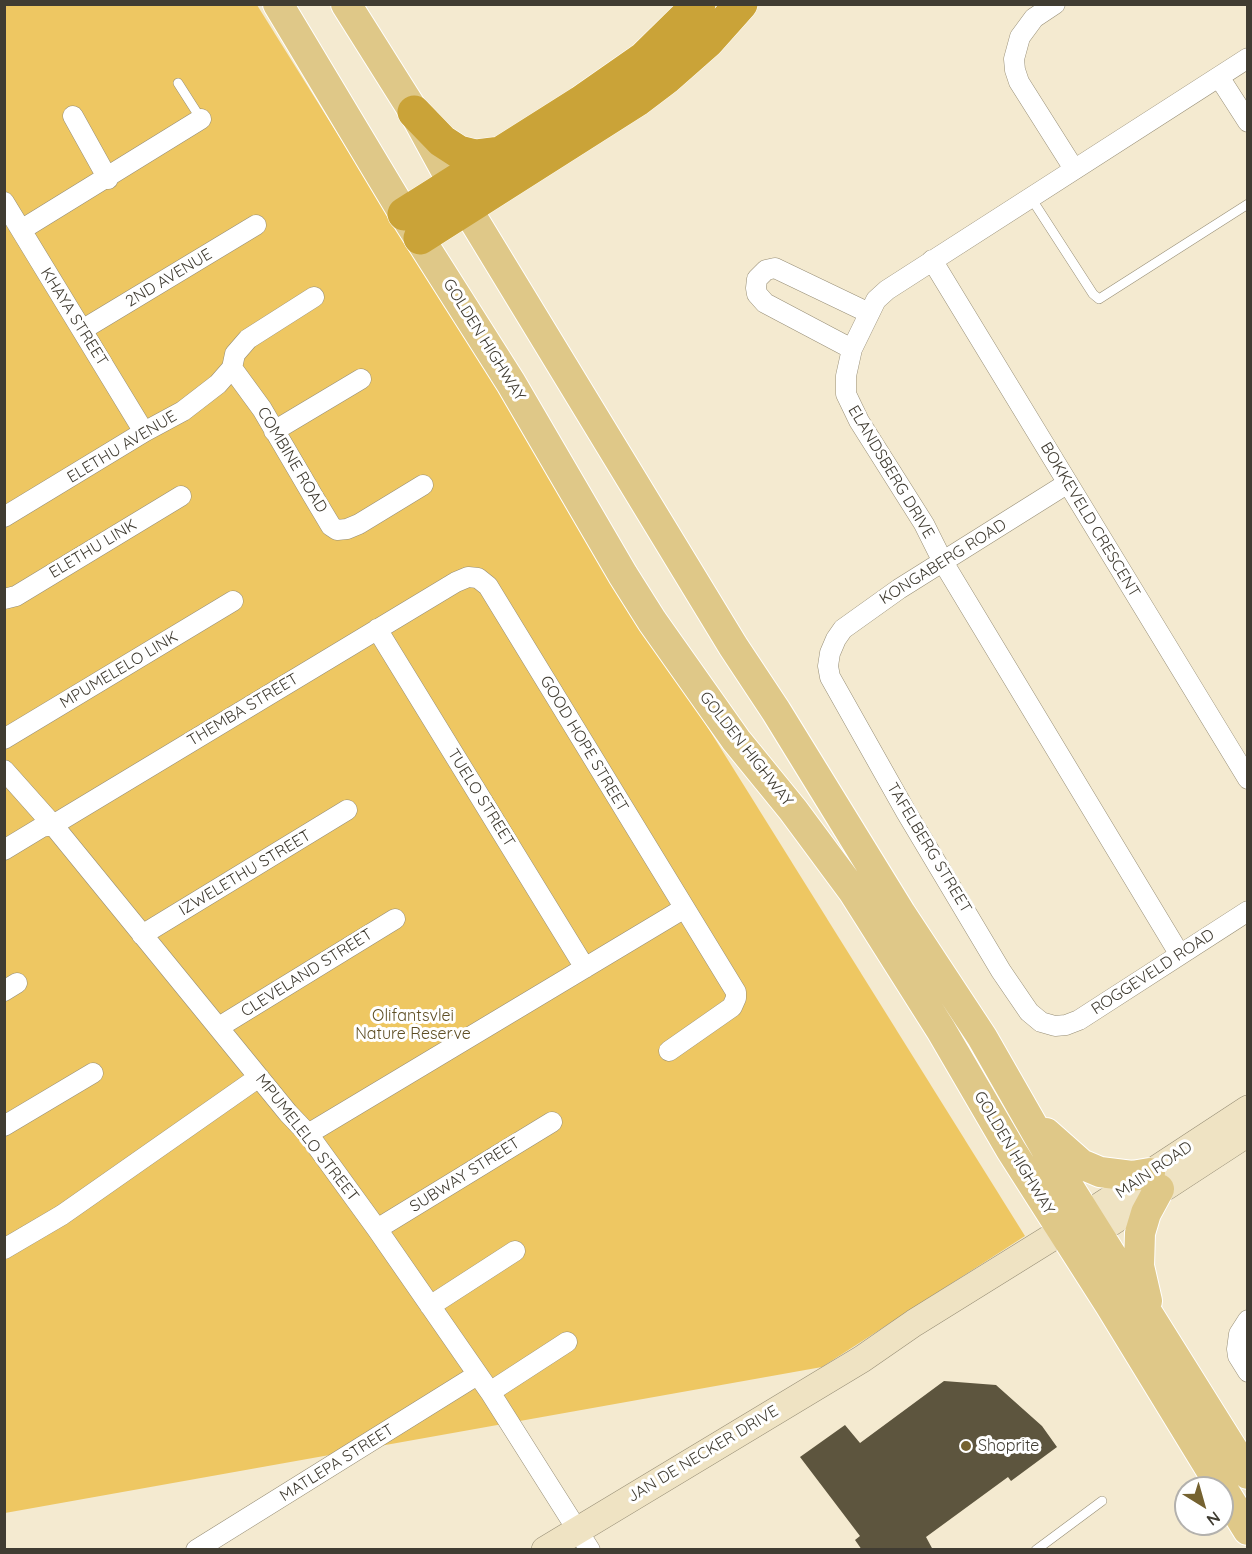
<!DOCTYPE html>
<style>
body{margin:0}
#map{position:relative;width:1252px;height:1554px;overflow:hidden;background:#f4ead0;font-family:Quicksand,sans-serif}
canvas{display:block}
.frame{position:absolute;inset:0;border:6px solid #403c32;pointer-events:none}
.north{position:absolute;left:1174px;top:1476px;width:60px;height:60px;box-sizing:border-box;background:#fff;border:2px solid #b3b1ad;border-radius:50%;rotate:143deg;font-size:16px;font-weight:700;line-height:24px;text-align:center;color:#403c32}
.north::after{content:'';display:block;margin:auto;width:21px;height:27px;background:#756230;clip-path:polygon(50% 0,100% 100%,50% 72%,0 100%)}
</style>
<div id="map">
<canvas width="1252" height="1554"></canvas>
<div class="frame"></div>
<div class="north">N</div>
</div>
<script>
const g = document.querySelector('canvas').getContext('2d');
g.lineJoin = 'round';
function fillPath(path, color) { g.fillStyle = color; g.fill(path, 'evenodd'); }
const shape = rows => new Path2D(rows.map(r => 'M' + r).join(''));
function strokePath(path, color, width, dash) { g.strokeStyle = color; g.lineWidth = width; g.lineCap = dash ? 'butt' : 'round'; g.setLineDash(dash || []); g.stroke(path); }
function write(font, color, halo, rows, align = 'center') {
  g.font = font + ' Quicksand,sans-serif'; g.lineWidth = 6; g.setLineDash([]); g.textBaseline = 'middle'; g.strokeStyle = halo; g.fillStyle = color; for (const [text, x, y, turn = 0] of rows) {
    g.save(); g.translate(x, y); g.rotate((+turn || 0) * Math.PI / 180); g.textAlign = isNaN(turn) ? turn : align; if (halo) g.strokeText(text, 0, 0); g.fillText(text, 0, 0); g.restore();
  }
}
fillPath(shape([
 [5,5,257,5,1025,1236,822,1367,5,1513]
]), '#eec762');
fillPath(shape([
 [944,1381,996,1385,1042,1426,1057,1447,1011,1481,1008,1477,926,1537,933,1550,862,1550,855,1540,860,1536,800,1457,845,1425,860,1443]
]), '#5d553e');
const service = shape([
 [178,83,201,119],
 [1031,198,1093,294,1099,299,1248,204],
 [1036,1550,1102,1501]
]);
const minor = shape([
 [1055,4,1034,18,1020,37,1014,59,1015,70,1019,82,1074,169],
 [1219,77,1248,122],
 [73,116,108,179],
 [4,202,144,432],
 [21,230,201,119],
 [932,260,1248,779],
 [82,330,256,225],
 [852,349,765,303,757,294,756,288,757,279,766,270,775,268,869,313],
 [232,368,262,409,313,496,331,526,337,530,347,529,359,524,423,485],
 [232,368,235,354,248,339,314,297],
 [274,431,361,379],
 [1068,483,899,589,843,629,836,639,830,653,828,666,830,677,906,812,1001,971,1029,1012,1041,1022,1055,1026,1066,1025,1079,1020,1248,911],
 [4,517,144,432,183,411,218,384,232,368],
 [4,599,16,596,181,496],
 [377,629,585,968],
 [4,739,233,601],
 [4,770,53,825,288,1113,308,1134,377,1229,490,1392,590,1550],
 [4,850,42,827,53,825,456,582,468,577,478,578,488,586,736,992,736,998,732,1007,669,1051],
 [142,935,347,810],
 [1180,955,943,562,924,524,859,421,846,394,846,376,852,349,876,300,887,290,1248,58],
 [4,991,17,983],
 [219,1027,395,919],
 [4,1126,93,1073],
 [308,1134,683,909],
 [377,1229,552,1122],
 [4,1249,62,1215,259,1077],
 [430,1306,515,1251],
 [1248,1320,1239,1334,1237,1349,1238,1356,1248,1372],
 [490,1392,567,1342],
 [196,1550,477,1375]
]);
const secondary = shape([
 [1078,1244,1248,1133],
 [545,1550,862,1359,914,1323,1062,1231,1248,1109]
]);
const primary = shape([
 [278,4,404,214,511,383,623,575,652,621,736,740,793,810,853,891,941,1030,1011,1150,1110,1305,1222,1488],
 [346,4,414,112,467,209,733,646,776,711,901,914,982,1037,1058,1170,1248,1474],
 [1046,1133,1081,1164,1100,1172,1132,1176,1150,1173],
 [1147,1301,1139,1266,1140,1233,1146,1213,1159,1189],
 [1222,1488,1248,1530]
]);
const motorway = shape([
 [414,112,442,141,459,152,475,156,499,153],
 [404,214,581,102,644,58,699,4],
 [420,238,637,100,666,78,708,41,741,4]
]);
strokePath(service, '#978e76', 10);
strokePath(minor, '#978e76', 21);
strokePath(secondary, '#978e76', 28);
strokePath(primary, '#fff', 32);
strokePath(motorway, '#fff', 34);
strokePath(service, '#fff', 9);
strokePath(minor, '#fff', 20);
strokePath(secondary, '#efe3c3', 27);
strokePath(primary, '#dfc888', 30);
strokePath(motorway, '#caa338', 33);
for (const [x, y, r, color] of [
 [966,1446,6,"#756230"]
]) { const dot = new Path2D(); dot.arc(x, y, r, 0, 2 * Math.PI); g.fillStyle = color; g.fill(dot); strokePath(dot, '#fff', 2); }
write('16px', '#403c32', '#fff', [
 ["2ND AVENUE",169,278,-31],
 ["KHAYA STREET",74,317,58],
 ["GOLDEN HIGHWAY",484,340,58],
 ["ELETHU AVENUE",122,447,-31],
 ["COMBINE ROAD",292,460,59],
 ["ELANDSBERG DRIVE",891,472,59],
 ["BOKKEVELD CRESCENT",1090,520,59],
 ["ELETHU LINK",93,549,-31],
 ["KONGABERG ROAD",943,562,-32],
 ["MPUMELELO LINK",119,670,-31],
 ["THEMBA STREET",243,710,-31],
 ["GOOD HOPE STREET",584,744,59],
 ["GOLDEN HIGHWAY",746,749,52],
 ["TUELO STREET",481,798,58],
 ["TAFELBERG STREET",929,848,59],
 ["IZWELETHU STREET",245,873,-31],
 ["ROGGEVELD ROAD",1153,972,-33],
 ["CLEVELAND STREET",307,973,-32],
 ["MPUMELELO STREET",307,1138,52],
 ["GOLDEN HIGHWAY",1014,1153,59],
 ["MAIN ROAD",1154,1170,-34],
 ["SUBWAY STREET",465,1175,-32],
 ["JAN DE NECKER DRIVE",703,1454,-31],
 ["MATLEPA STREET",337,1463,-32]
]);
write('16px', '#5e4e24', '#fff', [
 ["Olifantsvlei",413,1016],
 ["Nature Reserve",413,1034]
]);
write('16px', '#403c32', '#fff', [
 ["Shoprite",978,1446]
], 'left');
</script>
